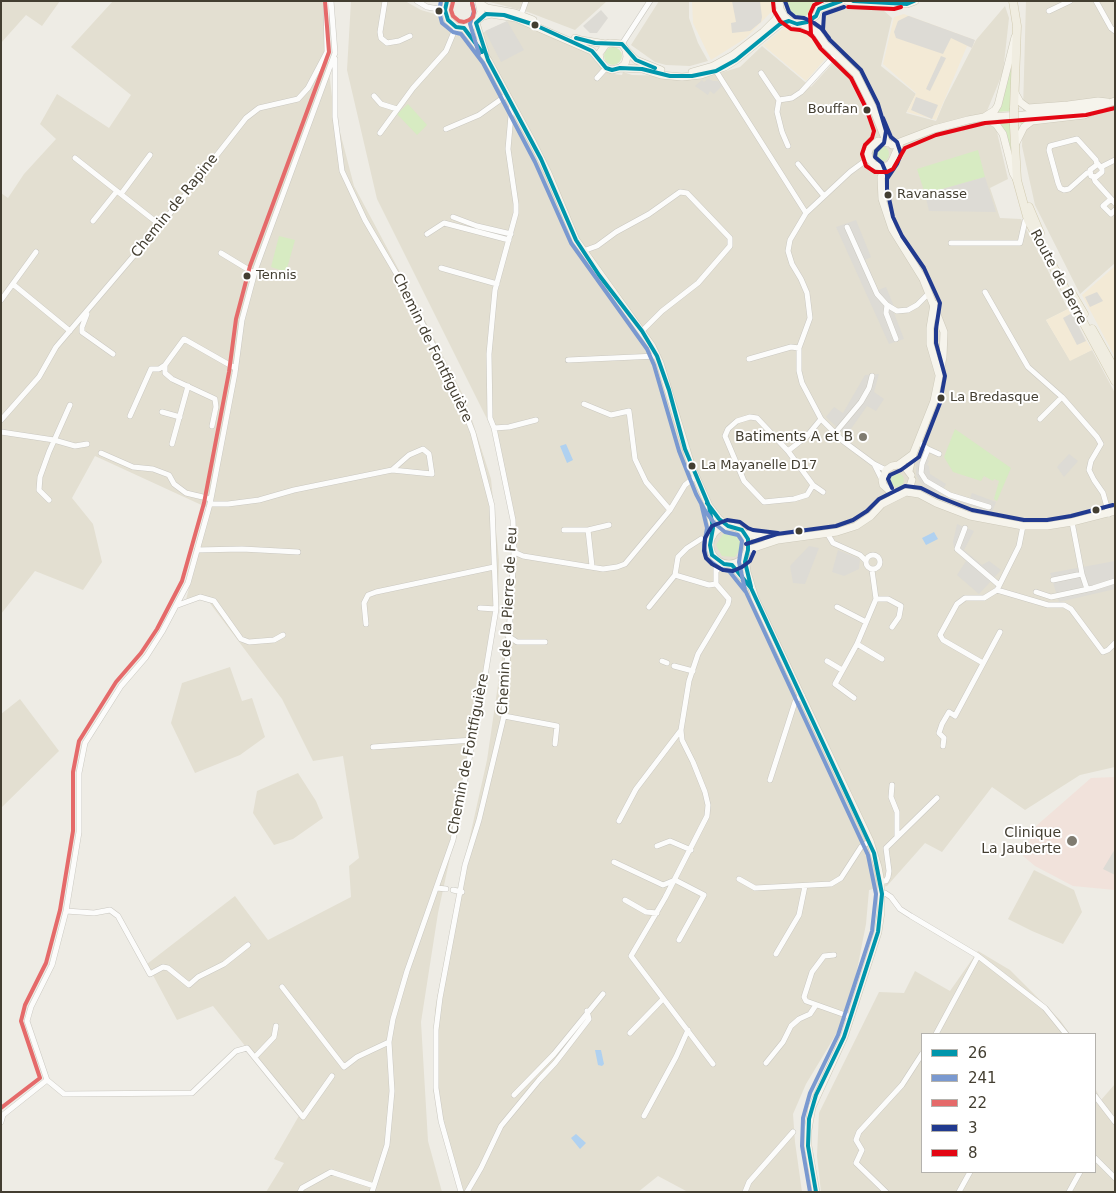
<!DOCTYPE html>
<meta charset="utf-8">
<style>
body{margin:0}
#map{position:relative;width:1116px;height:1193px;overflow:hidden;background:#eeece5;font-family:"DejaVu Sans",sans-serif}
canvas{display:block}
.frame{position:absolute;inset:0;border:2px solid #433e31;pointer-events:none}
.legend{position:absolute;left:921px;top:1033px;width:175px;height:140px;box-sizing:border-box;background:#fff;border:1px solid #b4b2ad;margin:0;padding:6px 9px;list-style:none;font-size:15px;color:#433e31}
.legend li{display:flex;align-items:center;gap:10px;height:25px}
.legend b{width:25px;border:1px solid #b4b2ad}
</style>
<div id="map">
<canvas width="1116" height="1193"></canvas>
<div class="frame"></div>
<ul class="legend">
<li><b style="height:6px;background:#0096ac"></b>26</li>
<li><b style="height:6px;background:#7a99d0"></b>241</li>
<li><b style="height:6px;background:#e56a6a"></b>22</li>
<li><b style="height:6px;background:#213a8f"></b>3</li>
<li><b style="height:6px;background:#e30613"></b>8</li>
</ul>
</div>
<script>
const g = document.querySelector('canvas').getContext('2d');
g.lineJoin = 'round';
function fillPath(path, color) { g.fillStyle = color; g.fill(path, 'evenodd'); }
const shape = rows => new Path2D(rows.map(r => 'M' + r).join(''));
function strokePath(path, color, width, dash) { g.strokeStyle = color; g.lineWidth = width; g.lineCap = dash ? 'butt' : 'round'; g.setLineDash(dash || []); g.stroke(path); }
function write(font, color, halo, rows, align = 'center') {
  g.font = font + ' "DejaVu Sans",sans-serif'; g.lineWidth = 4; g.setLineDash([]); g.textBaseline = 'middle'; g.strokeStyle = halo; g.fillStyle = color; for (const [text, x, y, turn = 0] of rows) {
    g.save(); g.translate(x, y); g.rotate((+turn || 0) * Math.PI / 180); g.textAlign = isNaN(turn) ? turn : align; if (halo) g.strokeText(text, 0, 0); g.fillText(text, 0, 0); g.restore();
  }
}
fillPath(shape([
 [1,1,60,1,42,26,26,15,1,43],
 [113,1,325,1,324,30,333,105,354,186,409,289,466,401,491,479,499,560,498,604,468,775,438,913,421,1022,428,1141,442,1192,266,1192,284,1163,274,1159,300,1114,213,1006,177,1020,147,964,235,896,268,940,351,897,349,866,359,858,343,756,313,761,282,699,209,602,215,599,186,600,208,508,95,456,72,498,93,524,102,562,83,590,35,571,1,614,1,193,8,198,24,174,56,139,40,124,57,94,109,128,131,95,71,47],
 [351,1,405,1,421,10,438,15,460,36,482,33,510,20,583,49,614,74,622,75,623,72,632,75,707,77,740,67,762,46,811,87,842,53,825,35,822,21,825,16,829,11,835,9,882,9,892,18,881,66,916,94,906,113,936,121,945,100,976,40,1005,6,1009,18,1003,72,987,111,997,132,1008,179,990,188,1000,218,1021,219,1068,309,1046,320,1070,360,1092,350,1115,393,1115,767,1080,775,1025,810,992,787,942,852,925,843,887,886,869,890,866,924,856,975,841,1026,806,1084,793,1114,795,1142,802,1192,688,1192,658,1176,638,1192,461,1192,433,1089,435,1009,456,899,487,760,512,589,514,512,499,443,377,199,347,70],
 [486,1,607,1,575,30,528,12],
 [659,1,689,1,689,18,698,43,708,61,690,66,666,65,655,62,631,45],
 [1026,1,1115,1,1115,263,1080,294,1035,205,1022,146],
 [230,667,242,701,252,698,265,737,240,755,195,773,171,723,182,683],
 [20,699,59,751,1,808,1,714],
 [298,773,316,801,323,818,293,839,274,845,253,813,257,791],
 [1034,870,1074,890,1082,912,1063,944,1032,931,1008,919],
 [978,951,1010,970,1060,1020,1070,1034,922,1034,922,1172,1095,1172,1095,1088,1101,1100,1115,1084,1115,1192,821,1192,817,1156,819,1113,879,992,904,993,915,971,950,991]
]), '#e3dfd1');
fillPath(shape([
 [692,1,774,1,773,10,746,38,711,60,693,23],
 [904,14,975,40,972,48,967,46,936,120,907,112,916,93,883,64,894,17],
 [785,27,808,34,827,57,806,81,763,45],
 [1115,266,1115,357,1082,295],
 [1068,309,1092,350,1070,361,1046,320]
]), '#f3ead6');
fillPath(shape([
 [1115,777,1115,890,1073,886,1035,866,1023,856,1036,826,1091,778]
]), '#f1e2db');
fillPath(shape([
 [784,1,813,1,813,7,811,12,803,18,794,17,786,11],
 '604 56a9 9 0 1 1 18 0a9 9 0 1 1-18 0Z',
 [1012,63,1010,111,998,112,1001,103],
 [408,104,427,125,417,135,397,114],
 [1032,118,1023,126,1019,122,1010,123,1011,157,996,121],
 '873 154a8 8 0 1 1 16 0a8 8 0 1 1-16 0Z',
 [978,150,985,177,925,194,917,169],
 [279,236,295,240,286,272,271,267],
 [955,429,1011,468,997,501,994,499,999,481,994,479,993,481,984,476,981,481,953,472,944,457],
 '890 480a7 7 0 1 1 14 0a7 7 0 1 1-14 0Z',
 [723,534,736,535,742,546,735,557,722,556,716,545]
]), '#d7ebc2');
fillPath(shape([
 [732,1,760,1,762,17,761,22,750,31,732,33,731,23,736,22],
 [601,10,608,18,597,33,590,33,583,26],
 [908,16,909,16,975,40,972,48,951,38,943,54,896,38,894,32,898,21],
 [507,21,524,50,501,62,485,31],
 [941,56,946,58,930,91,926,89],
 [708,79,713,81,718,81,722,86,714,94,710,91,708,95,695,86,702,80,704,82],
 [916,97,938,105,932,119,911,110],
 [985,177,996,212,929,211,925,194],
 [856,220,871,257,865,260,878,290,886,287,893,304,894,313,904,339,889,344,836,227],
 [1097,292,1103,301,1090,307,1085,297],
 [1072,313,1086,341,1077,345,1063,318],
 [879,374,874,392,884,399,876,411,867,406,846,436,826,417,834,407,843,413,865,375],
 [922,454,929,461,927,465,929,466,930,474,946,484,940,495,925,487,919,481,916,474,916,464],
 [1069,454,1078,461,1064,477,1057,467],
 [954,493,970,498,972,493,996,502,992,512,952,500],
 [957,524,974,531,964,550,982,565,989,561,1001,570,979,594,957,575,966,561,957,552,954,547,953,542],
 [809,546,819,548,805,584,793,583,790,566],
 [838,550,860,559,859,569,844,576,832,572],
 [1115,561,1115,589,1059,602,1050,573],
 [1115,849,1115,875,1103,869]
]), '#dddbd5');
fillPath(shape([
 [566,444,573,460,567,463,560,446],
 [934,532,938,539,926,545,922,538],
 [595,1050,601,1050,604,1064,602,1066,598,1065],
 [576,1134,586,1143,580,1149,571,1138]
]), '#b0d1f0');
const street = shape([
 [385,1,380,32,381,38,387,43,399,41,410,36],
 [417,1,427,7,445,10],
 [1096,1,1111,28,1115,31],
 [1049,11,1070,1],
 [521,15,526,1],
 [622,44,650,1],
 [335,59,335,117,342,171,365,220,406,290,461,402,473,433,492,506,496,609,482,694,453,840,407,971,393,1019,389,1042,392,1091,387,1145,372,1192],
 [716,71,806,213],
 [761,73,779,100],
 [597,78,606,68],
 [374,96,381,104,397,109],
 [446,129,479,115,507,95],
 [380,133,413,88,446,51,456,27],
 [788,146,782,132,777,112,779,100,792,98,801,92,836,54],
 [75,158,160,225],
 [869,158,850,172,806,213,790,240,788,251,792,264,801,279,807,293,810,318,799,348,799,371,802,383,821,419,843,441,874,464,886,470],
 [798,164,824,196],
 [1098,164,1102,169,1102,172,1096,177,1091,176,1090,170,1098,164],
 [1101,167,1115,160],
 [1089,173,1087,173,1069,189,1064,190,1060,188,1058,183,1049,150,1050,146,1077,139,1096,160,1097,165],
 [1094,178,1095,181,1115,203],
 [121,194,150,155],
 [1111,199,1103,206,1111,214,1115,210],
 [453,217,477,226,511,234],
 [93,221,117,191],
 [847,227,877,294,887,305,897,311,908,310,917,305,929,293],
 [427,234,444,223,509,240],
 [951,243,1020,243,1025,221,1028,220],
 [583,251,597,246,616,232,649,214,680,192,687,193,730,238,730,246,698,283,662,311,642,331],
 [221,253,254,273],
 [441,268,497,284],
 [14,285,70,331],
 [985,292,1028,367,1062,397,1097,437,1101,444,1091,461,1089,470,1094,480,1103,493,1109,514],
 [1,300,36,252],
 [887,305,886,313,896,339],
 [87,314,82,327,82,332,113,354],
 [749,359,791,347,799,348],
 [568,360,657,356],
 [165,365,165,373,172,379,215,399,216,407,212,426],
 [584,404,611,415,629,411,635,459,646,482,670,510],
 [162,412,180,417],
 [130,416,151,369,159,369,165,365,184,339,235,368],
 [1040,419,1062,397],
 [1,420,39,377,56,347,183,198,246,118,259,108,298,99,308,88,327,52,326,1],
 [494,428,509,427,536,420],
 [1,432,54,440,75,446,87,444],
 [835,433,861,402,869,388,872,376],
 [918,442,928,449,939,454],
 [172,444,188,386],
 [928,449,922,464,921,473,926,481,950,495,989,507],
 [788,451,807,436,821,419],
 [101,453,133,467,153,469,169,475,174,484,186,493,211,499],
 [874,464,882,480],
 [813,485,807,495,794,499,764,502,744,481,725,436,728,429,737,421,750,417,757,418,788,451,813,485,823,492],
 [49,500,39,490,40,477,49,452,70,405],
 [210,504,228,504,259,500,294,490,392,470,409,455,423,449,429,454,432,474,392,470],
 [1023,526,1019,546,997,590,1048,605,1064,605,1071,609,1103,652,1108,650,1115,643],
 [965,528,957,549,999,585],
 [564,530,588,530,609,525],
 [588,530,592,566],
 [827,533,833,543,860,555,866,561],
 [197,550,242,549,298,552],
 [514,552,523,556,603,569,617,567,625,564,670,510,685,485,696,476],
 '866 562a7 7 0 1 1 14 0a7 7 0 1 1-14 0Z',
 [716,559,716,571,724,564],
 [1082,574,1087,589],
 [675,575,709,585,716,584],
 [1053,580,1082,574,1072,522],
 [1036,592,1051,597,1093,588,1115,581],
 [876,599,888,599,901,606,899,617,892,627],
 [178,605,200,597,214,601,241,639,249,642,274,640,283,635],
 [649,607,675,575,678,557,687,548,701,539],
 [837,607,866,622],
 [480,608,496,609],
 [366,624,364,603,368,595,376,592,494,567],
 [508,636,517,642,545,642],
 [857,644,882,659],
 [662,661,667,663],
 [827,661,842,670],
 [983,663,943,640,940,635,957,604,965,598,984,598,997,590],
 [674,666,693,671],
 [854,698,835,684,857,644,876,599,872,570],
 [504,716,557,726,555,744],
 [943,746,944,738,939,733,942,724,949,712,955,716,1000,632],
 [373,747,473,740],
 [770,780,795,702,802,695],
 [892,785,891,797,897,812,897,836],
 [619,821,636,789,681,730],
 [657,846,670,841,691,850],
 [614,862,663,885,675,880,704,895,679,940],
 [739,879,755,888,831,884,841,878,861,847,870,841],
 [880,881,886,881,888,877,889,871,886,848,937,798],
 [437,888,446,889],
 [453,890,462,892],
 [882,894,885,893,891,897,900,909,911,916,978,956,1045,1008,1066,1034],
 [625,900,646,912,657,913],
 [66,911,94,913,110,910,118,916,150,974,163,967,168,968,189,985,198,977,224,964,248,945],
 [776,954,799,915,805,886],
 [834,955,824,956,812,972,804,997,806,1001,851,1017],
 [282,987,344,1067,357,1057,389,1042],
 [630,1033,663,999],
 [936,1034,978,956],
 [255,1057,274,1037,276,1026],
 [766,1063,783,1042,791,1026,799,1019,810,1014,816,1005],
 [713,1064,631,956,665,898,707,816,708,805,705,792,693,762,682,740,681,730,689,681,698,654,728,604,729,599,716,584,716,571],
 [47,1080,64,1094,192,1093,236,1051,247,1048,303,1117,332,1076],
 [514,1095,554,1054,603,994],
 [1095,1096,1115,1122],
 [644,1116,676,1057,688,1030],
 [1,1122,3,1115,47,1080,27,1021,31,1007,52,965,66,911,79,832,79,773,85,743,121,686,146,657,162,632,188,583,210,504,235,373,242,320,256,268,335,53,331,1],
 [1095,1158,1115,1178],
 [300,1192,302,1188,331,1172,374,1186],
 [461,1192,441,1121,436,1088,436,1030,440,998,465,865,479,820,504,716,514,552,513,520,494,428,490,418,489,354,495,290,516,213,516,204,508,149,512,104],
 [467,1192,481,1168,501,1126,539,1080,555,1063,589,1019,587,1011],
 [745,1192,749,1182,793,1132],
 [886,1192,856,1163,862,1150,856,1140,859,1132,902,1085,922,1054],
 [959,1192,970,1172],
 [1069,1192,1080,1172]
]);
const secondary = shape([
 [447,1,445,10,448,20,456,27,464,28,472,26,478,20,481,12,479,2],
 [779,1,780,9,784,16,789,21,797,24,807,22,816,16,819,9,820,1],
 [848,1,907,4,915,1],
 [479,3,487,8,515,13,533,20],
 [819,9,842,1],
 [478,20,483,16,491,14,516,18,592,51,606,68,612,70,620,68,642,69,661,75,682,77,701,75,725,67,736,60,780,24,789,21],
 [476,23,485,52],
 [802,24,817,32,825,44,856,74,872,106,886,141],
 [464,28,488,60,533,143,548,173,576,240,652,346,660,363,692,468,709,506,719,519,728,526],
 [575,38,581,40,606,44],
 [626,50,636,60,661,70],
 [600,59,599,54,606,44,610,43,622,44,626,50,627,57,625,64,620,68],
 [692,72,713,66,733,55,763,32,776,19,780,9],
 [1015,93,1020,102,1028,108,1068,105,1098,101,1107,102],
 [984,117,995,110,998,105,1015,37],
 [984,118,996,124,1003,134,1013,173,1017,180],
 [888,143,878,141,870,148,868,153,869,158,874,165,882,167,889,165],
 [900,143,892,161,881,177,882,199,892,229,923,279,944,332,943,357,934,401,913,454,909,471],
 [892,145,934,129,968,120,984,117,1023,115,1085,109,1100,106,1115,101],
 [1015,145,1024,127,1032,121,1084,115,1101,108],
 [934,304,930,328,930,344,939,375],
 [898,465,913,454],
 [906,492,919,494,936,503,970,516,1023,526,1047,526,1072,522,1115,511],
 [898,495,892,493,883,485,882,480,886,470,892,466,898,465,905,467,911,475],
 [709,509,713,528,713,535],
 '710 545a19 19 0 1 1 38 0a19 19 0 1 1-38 0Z',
 [745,534,775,539],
 [748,550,778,540,837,532,856,526,871,516,882,504,906,492,909,489,912,480],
 [745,557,747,572,755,598,870,841,878,867,881,883,881,912,878,932,872,951,844,1037,812,1107,808,1130,808,1146,816,1192],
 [732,565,751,587]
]);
const primary = shape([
 [1013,1,1017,26,1014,108],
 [1014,126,1017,180,1028,220,1115,381],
 [1029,207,1040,233],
 [1071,292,1084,314],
 [1092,329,1115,370]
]);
strokePath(street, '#cac8c1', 6);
strokePath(secondary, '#cecabb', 8);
strokePath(primary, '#d2cbb0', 9);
strokePath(street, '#fcfcfb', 5);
strokePath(secondary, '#f6f4ec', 7);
strokePath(primary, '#f0ede1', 8);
const primaryBridge = shape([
 [1014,108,1014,126]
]);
strokePath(primaryBridge, '#d2cbb0', 9, []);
strokePath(primaryBridge, '#f0ede1', 8);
strokePath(shape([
 [447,1,445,10,448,20,456,27,464,28,482,52],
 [853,1,907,4,914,1],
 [576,38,595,43,622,44,636,60,655,68],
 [707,503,719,519,728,526,742,530,748,539,748,550,745,562,751,587],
 [816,1192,808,1146,809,1119,816,1095,844,1037,878,932,882,894,874,853,751,588,732,565,724,564,712,555,710,545,713,528,709,506,685,449,669,390,657,356,642,331,599,275,576,240,541,159,488,60,476,23,486,14,504,15,535,25,592,51,606,68,612,70,620,68,642,69,670,76,692,76,716,71,736,60,780,24,789,21,797,24,807,22,816,16,819,9,841,1]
]), '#0096ac', 4);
strokePath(shape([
 [441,1,439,11,442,23,453,32,461,34,483,63,535,162,571,243,647,349,654,365,679,451,696,494,704,509,714,523,725,532,738,535,742,541,739,562,745,590,868,855,876,894,872,931,838,1035,810,1093,803,1118,802,1146,810,1192],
 [472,3,474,11,470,24,479,54],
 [701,503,707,528,704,545,706,558,721,569,729,571,745,591]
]), '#7a99d0', 4);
strokePath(shape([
 [453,2,451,10,453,16,459,21,464,22,469,20,473,17,474,12,472,3],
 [1,1108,40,1078,21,1021,25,1005,46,963,60,910,73,831,73,772,79,741,116,682,141,653,157,629,182,581,204,503,229,372,236,319,250,266,329,52,325,1]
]), '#e56a6a', 4);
strokePath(shape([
 [785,1,789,12,795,17,804,18,814,23,821,28,829,38],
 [844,7,824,14,823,30,830,40,861,70,878,104,886,131,884,143,876,151,875,157,882,163,887,175,887,189,893,217,902,236,924,268,940,303,936,329,936,343,945,376,940,403,919,457,901,470,890,475,888,479,892,488],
 [883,118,891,137,897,142,901,154,897,164,887,179,887,190],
 [746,544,777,534,836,526,853,520,867,511,879,499,905,486,921,488,939,497,972,510,1024,520,1047,520,1071,516,1113,505],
 [754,552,750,561,742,567,733,571,723,570,712,564,706,558,704,551,705,538,712,526,727,520,740,522,748,528,753,530,778,533]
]), '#213a8f', 4);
strokePath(shape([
 [822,1,814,5,810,14,811,34,820,48,851,78,866,108,874,131,872,138,865,145,862,154,866,166,875,172,887,172,893,169,905,148,936,135,985,123,1086,115,1115,108],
 [773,2,774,11,780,21,791,29,800,30,808,33,813,37,820,47],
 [848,7,894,9,901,7]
]), '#e30613', 4);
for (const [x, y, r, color] of [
 [439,11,4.5,"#433e31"],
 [535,25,4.5,"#433e31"],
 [867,110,4.5,"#433e31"],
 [888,195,4.5,"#433e31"],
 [247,276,4.5,"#433e31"],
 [941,398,4.5,"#433e31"],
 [863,437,5,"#7f7b70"],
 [692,466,4.5,"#433e31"],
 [1096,510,4.5,"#433e31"],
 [799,531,4.5,"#433e31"],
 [1072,841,6,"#7f7b70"]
]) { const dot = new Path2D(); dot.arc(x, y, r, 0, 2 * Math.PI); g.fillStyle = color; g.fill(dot); strokePath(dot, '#fff', 2); }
write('13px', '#433e31', '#fff', [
 ["Bouffan",858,110,"right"],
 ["Ravanasse",897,195],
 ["Tennis",256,276],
 ["La Bredasque",950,398],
 ["La Mayanelle D17",701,466]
], 'left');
write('14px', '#433e31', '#fff', [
 ["Chemin de Rapine",175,206,-51],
 ["Route de Berre",1058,277,62],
 ["Chemin de Fontfiguière",432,348,64],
 ["Chemin de la Pierre de Feu",508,621,-87],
 ["Chemin de Fontfiguière",469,754,-79]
]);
write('14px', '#433e31', '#fff', [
 ["Batiments A et B",853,437],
 ["Clinique",1061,833],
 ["La Jauberte",1061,849]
], 'right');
</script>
